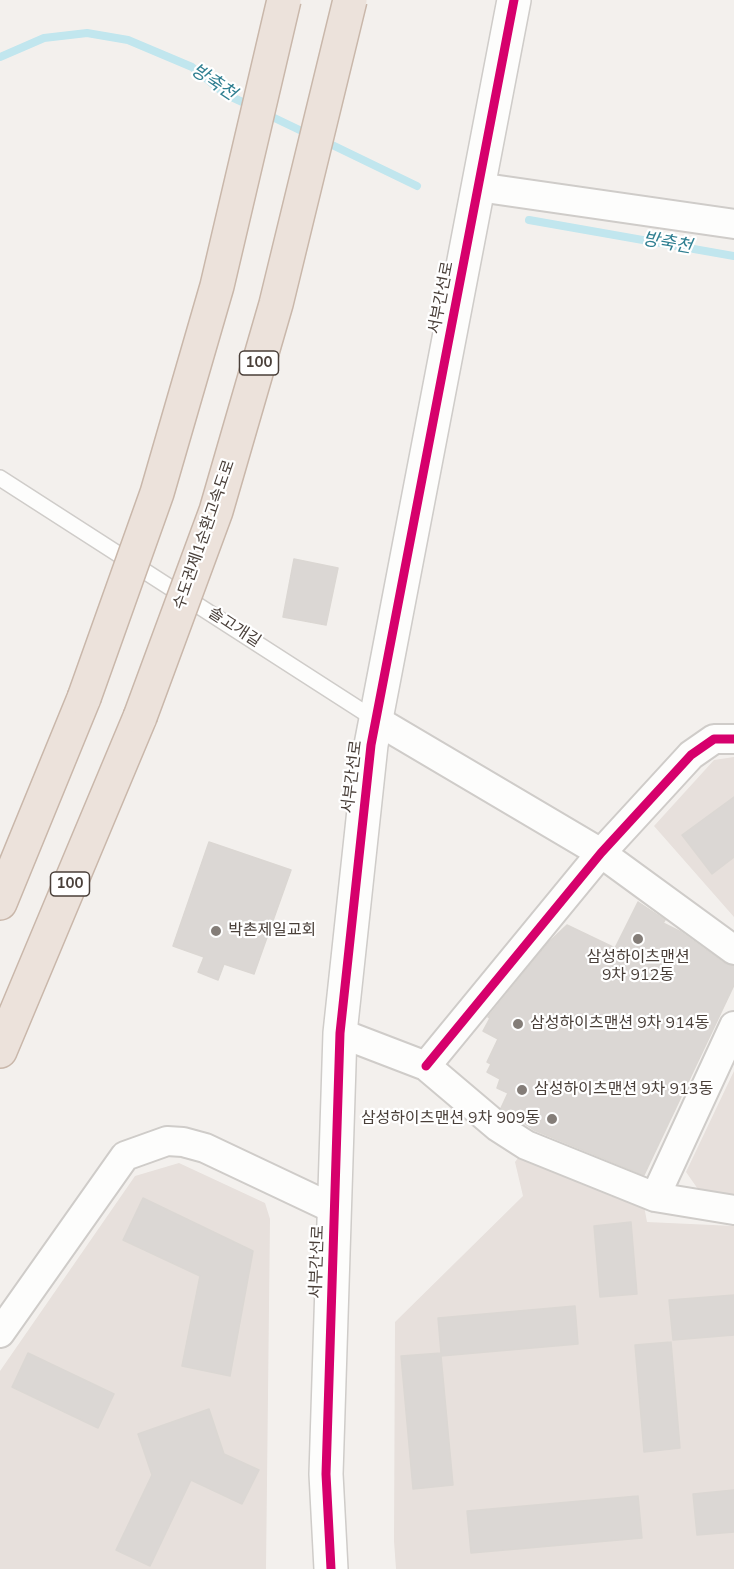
<!DOCTYPE html>
<meta charset="utf-8">
<style>
body{margin:0}
canvas{display:block;background:#f3f0ed}
</style>
<canvas width="734" height="1569"></canvas>
<script>
const g = document.querySelector('canvas').getContext('2d');
g.lineJoin = 'round';
function fillPath(path, color) { g.fillStyle = color; g.fill(path, 'evenodd'); }
const shape = rows => new Path2D(rows.map(r => 'M' + r).join(''));
function strokePath(path, color, width, dash) { g.strokeStyle = color; g.lineWidth = width; g.lineCap = dash ? 'butt' : 'round'; g.setLineDash(dash || []); g.stroke(path); }
function write(font, color, halo, rows, align = 'center') {
  g.font = font + ' "Nunito Sans","Noto Sans KR",sans-serif'; g.lineWidth = 4.5; g.setLineDash([]); g.textBaseline = 'middle'; g.strokeStyle = halo; g.fillStyle = color; for (const [text, x, y, turn = 0] of rows) {
    g.save(); g.translate(x, y); g.rotate((+turn || 0) * Math.PI / 180); g.textAlign = isNaN(turn) ? turn : align; if (halo) g.strokeText(text, 0, 0); g.fillText(text, 0, 0); g.restore();
  }
}
fillPath(shape([
 [734,757,734,917,654,826,714,760],
 [734,1071,734,1197,700,1192,686,1172],
 [522,1153,644,1206,647,1222,734,1226,734,1569,396,1569,394,1541,395,1322,523,1196,515,1162],
 [179,1163,265,1203,270,1219,266,1569,0,1569,0,1371,135,1176]
]), '#e7e0dc');
strokePath(shape([
 [0,57,44,38,87,33,128,40,192,67,225,94,251,106],
 [264,113,310,135],
 [324,141,417,186],
 [529,220,734,256]
]), '#c1e6ee', 8);
const building = shape([
 [294,559,338,568,326,625,283,617,294,559],
 [734,797,734,857,712,874,682,835,734,797],
 [209,842,291,870,254,974,224,964,218,980,198,972,204,957,173,946,209,842],
 [638,902,665,920,663,923,681,932,724,963,734,966,734,985,644,1175,534,1130,501,1108,508,1093,497,1088,500,1079,487,1072,491,1064,487,1062,498,1039,483,1031,490,1018,488,1017,549,942,567,925,615,948,638,902],
 [143,1198,253,1251,230,1376,182,1366,200,1276,123,1240,143,1198],
 [631,1222,637,1294,600,1297,594,1226,631,1222],
 [734,1295,734,1335,673,1340,669,1300,734,1295],
 [575,1306,578,1344,441,1356,453,1485,413,1489,401,1356,441,1353,438,1318,575,1306],
 [671,1342,680,1448,644,1452,635,1345,671,1342],
 [28,1353,114,1394,98,1428,12,1387,28,1353],
 [209,1409,224,1454,259,1470,242,1504,191,1480,150,1566,116,1550,152,1475,138,1434,209,1409],
 [734,1490,734,1532,697,1535,693,1494,734,1490],
 [638,1496,642,1538,471,1553,467,1511,638,1496]
]);
fillPath(building, '#dbd7d4');
strokePath(building, '#dbd7d3', 1.5);
const service = shape([
 [0,478,376,720]
]);
const minor = shape([
 [478,187,734,224],
 [376,720,601,853,734,950],
 [340,1033,426,1066,498,1127,526,1145,655,1197,734,1210],
 [426,1066,601,853,691,755,714,739,734,739],
 [655,1197,734,1026],
 [0,1333,125,1156,167,1141,183,1142,205,1148,334,1209]
]);
const tertiary = shape([
 [331,1569,326,1474,340,1033,371,745,514,0]
]);
const motorway = shape([
 [0,903,84,698],
 [0,1051,140,717]
]);
strokePath(service, '#cfccc9', 18);
strokePath(minor, '#cfccc9', 32);
strokePath(tertiary, '#cfccc9', 36);
strokePath(motorway, '#c9b7aa', 36);
strokePath(service, '#fdfdfc', 15);
strokePath(minor, '#fdfdfc', 28);
strokePath(tertiary, '#fdfdfc', 33);
strokePath(motorway, '#ece2db', 33);
const motorwayBridge = shape([
 [84,698,157,493,217,286,284,0],
 [140,717,216,511,276,304,350,0]
]);
strokePath(motorwayBridge, '#c9b7aa', 36, []);
strokePath(motorwayBridge, '#ece2db', 33);
strokePath(shape([
 [426,1066,601,853,691,755,714,739,734,739],
 [331,1569,326,1474,340,1033,371,745,514,0]
]), '#d6006c', 9);
for (const [x, y, r, color] of [
 [216,931,6,"#847d78"],
 [638,939,6,"#847d78"],
 [518,1024,6,"#847d78"],
 [522,1090,6,"#847d78"],
 [552,1119,6,"#847d78"]
]) { const dot = new Path2D(); dot.arc(x, y, r, 0, 2 * Math.PI); g.fillStyle = color; g.fill(dot); strokePath(dot, '#fff', 2); }
for (const [x, y, w] of [
 [259,363,39],
 [70,884,39]
]) { const box = new Path2D(); box.roundRect(x - w / 2, y - 12, w, 24, 4.5); g.fillStyle = '#fff'; g.fill(box); strokePath(box, '#493f39', 1.5); }
write('bold 15px', '#493f39', null, [
 ["100",259,363],
 ["100",70,884]
]);
write('16px', '#493f39', '#fff', [
 ["서부간선로",442,298,-79],
 ["수도권제1순환고속도로",205,535,-71],
 ["솔고개길",234,628,33],
 ["서부간선로",353,777,-83],
 ["서부간선로",318,1262,-88]
]);
write('16px', '#493f39', '#fff', [
 ["박촌제일교회",228,931],
 ["삼성하이츠맨션",638,958,"center"],
 ["9차 912동",638,976,"center"],
 ["삼성하이츠맨션 9차 914동",530,1024],
 ["삼성하이츠맨션 9차 913동",534,1090],
 ["삼성하이츠맨션 9차 909동",540,1119,"right"]
], 'left');
write('italic 18px', '#2f7f91', '#fff', [
 ["방축천",213,83,34],
 ["방축천",667,244,10]
]);
</script>
